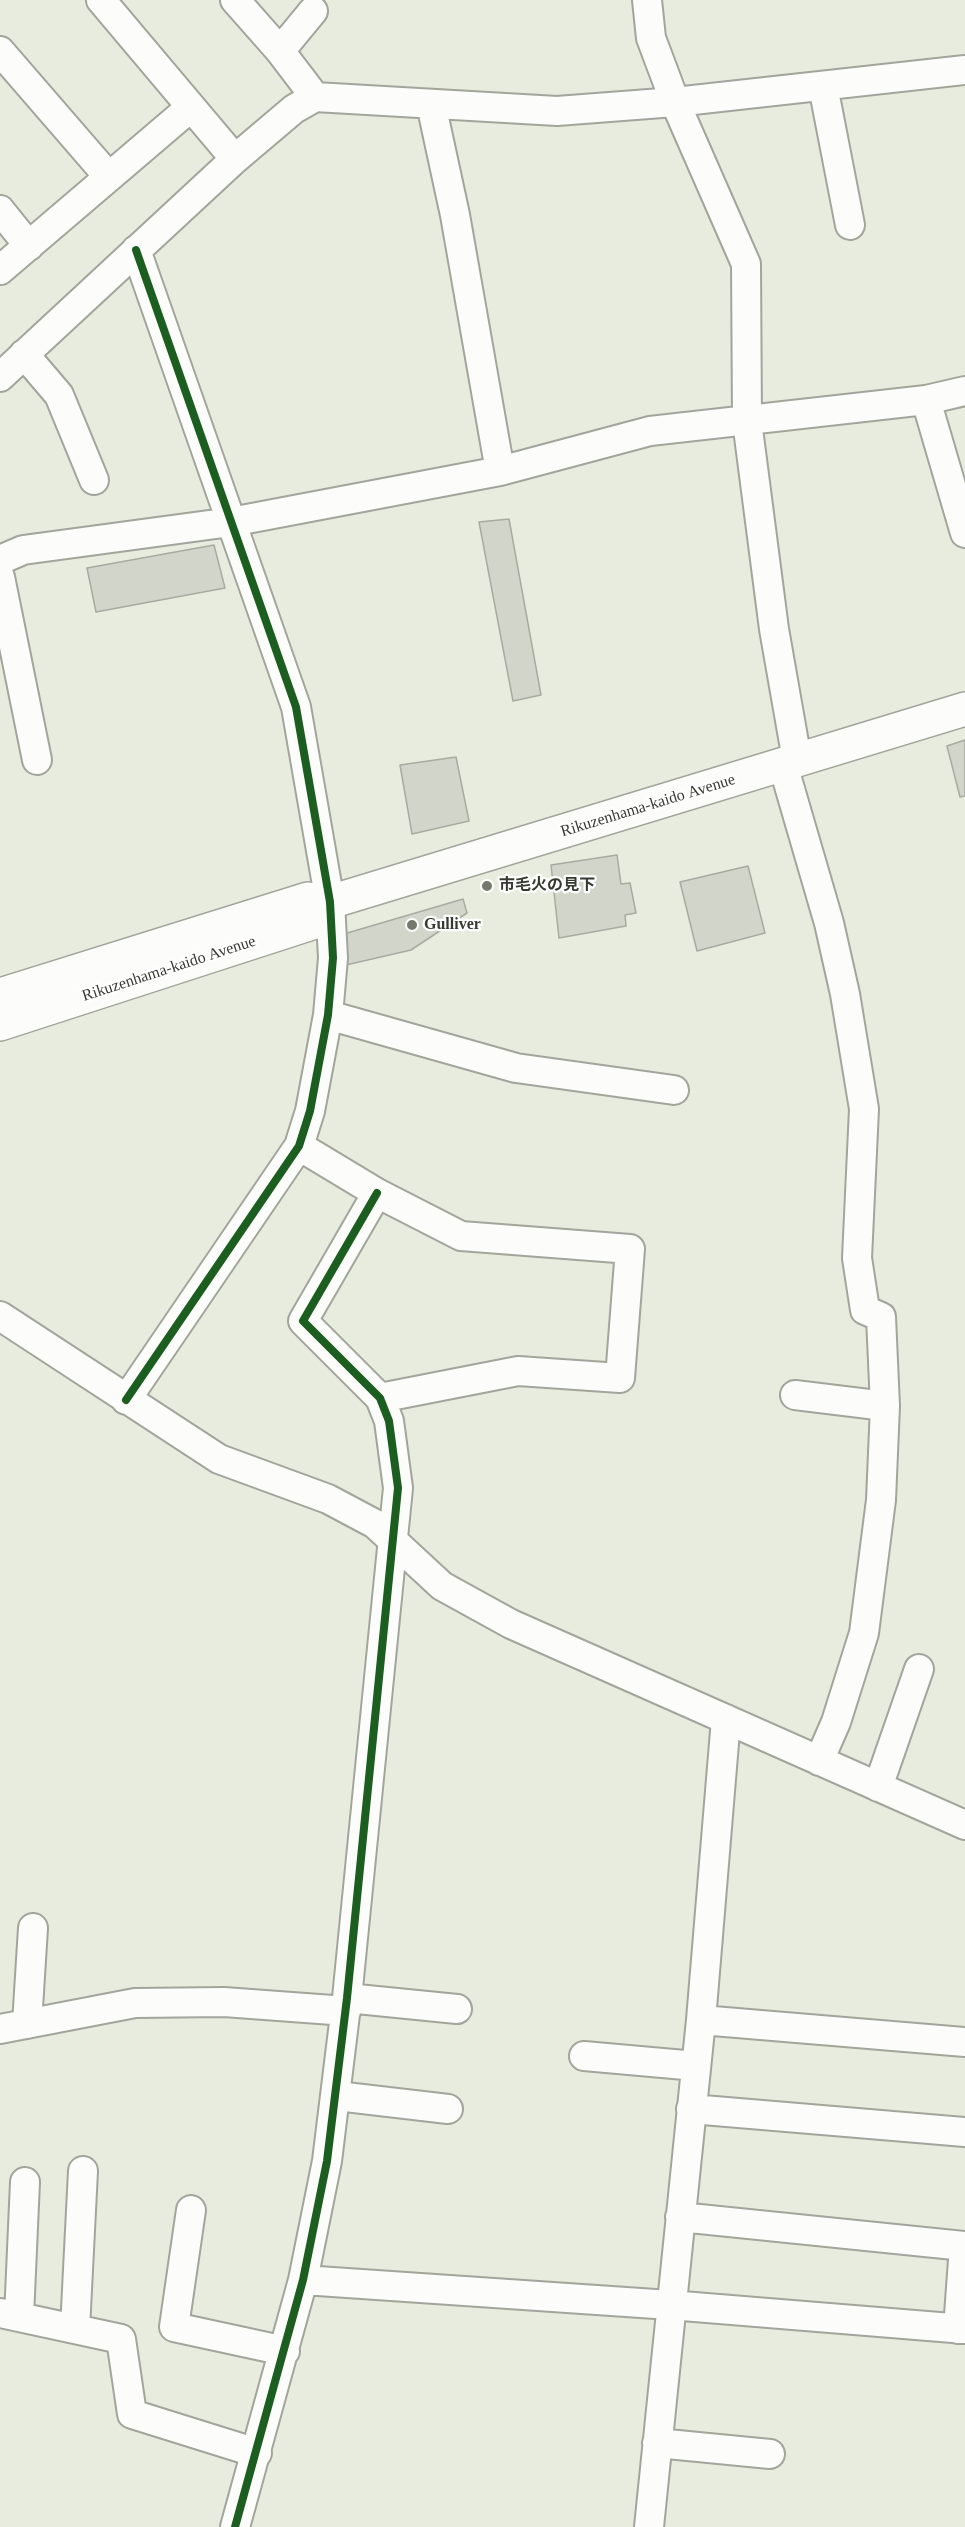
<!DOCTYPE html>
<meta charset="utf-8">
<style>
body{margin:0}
canvas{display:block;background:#e8ecdf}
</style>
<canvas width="965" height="2527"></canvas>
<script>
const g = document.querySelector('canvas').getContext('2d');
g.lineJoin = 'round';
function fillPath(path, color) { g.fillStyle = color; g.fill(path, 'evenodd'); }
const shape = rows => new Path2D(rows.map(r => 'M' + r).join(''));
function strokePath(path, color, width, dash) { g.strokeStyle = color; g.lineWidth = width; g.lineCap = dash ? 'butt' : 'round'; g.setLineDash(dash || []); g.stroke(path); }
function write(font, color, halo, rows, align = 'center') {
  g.font = font + ' "Times New Roman","Noto Sans JP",serif'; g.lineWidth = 4.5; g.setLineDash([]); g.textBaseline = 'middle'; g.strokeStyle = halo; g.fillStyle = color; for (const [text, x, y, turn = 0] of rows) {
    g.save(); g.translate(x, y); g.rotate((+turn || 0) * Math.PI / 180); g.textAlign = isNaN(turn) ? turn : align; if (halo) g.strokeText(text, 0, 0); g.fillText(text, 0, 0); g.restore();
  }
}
const building = shape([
 [509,519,541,695,513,701,479,522,509,519],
 [214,545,225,588,96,612,87,568,214,545],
 [965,740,965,796,960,797,947,746,965,740],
 [456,757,469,821,412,834,400,765,456,757],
 [617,855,621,884,630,883,636,913,625,915,626,926,559,938,551,865,617,855],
 [748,866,765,933,697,951,680,882,748,866],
 [463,899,467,913,411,950,346,965,337,936,463,899]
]);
fillPath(building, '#d1d5ca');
strokePath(building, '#a8aba0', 1.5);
const minor = shape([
 [101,0,235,159],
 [235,0,280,51,315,97],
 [647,0,651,38,675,102,746,264,747,421,774,629,797,760],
 [0,51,109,177],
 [280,51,313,11],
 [823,86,850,225],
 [431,104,455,215,500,471],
 [0,210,29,246],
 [0,270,191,107],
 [24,354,59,395,94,480],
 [0,377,235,159,294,109,315,97,557,111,675,102,965,70],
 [926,400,965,533],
 [0,560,23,550,231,522,500,471,650,431,926,400,965,391],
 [0,577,37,760],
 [783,765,829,923,845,994,864,1109,857,1258,865,1310,881,1317,885,1406,881,1500,864,1633,836,1722,819,1761],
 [328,1015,516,1068,674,1090],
 [299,1146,377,1193,461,1236,630,1249,620,1378,518,1371,380,1398],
 [0,1316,219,1459,328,1499,375,1524,442,1586,511,1624,965,1825],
 [795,1395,885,1406],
 [126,1400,299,1146,310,1111,328,1015,333,958,330,902,296,707,136,250],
 [878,1787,919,1669],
 [347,1998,457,2009],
 [701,2020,965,2042],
 [27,2024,33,1928],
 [0,2029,135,2003,224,2002,346,2011],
 [584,2056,696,2066],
 [337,2096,448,2109],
 [691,2109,965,2132],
 [191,2210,174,2327,285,2351],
 [680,2217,964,2246,958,2329],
 [303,2280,670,2305,965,2329],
 [0,2313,121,2339,132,2414,257,2453],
 [19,2317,25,2182],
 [75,2329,83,2171],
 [657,2443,770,2454],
 [235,2527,303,2280,327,2161,347,1998,398,1488,389,1421,380,1398,303,1321,377,1193],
 [649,2527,701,2020,726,1719]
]);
const highway = shape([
 [0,995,308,899,330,902,965,709],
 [0,1024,315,922,330,902]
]);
strokePath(minor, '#a2a59b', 32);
strokePath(highway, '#a2a59b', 36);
strokePath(minor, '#fcfcfa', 28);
strokePath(highway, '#fcfcfa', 33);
strokePath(shape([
 [126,1400,299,1146,310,1111,328,1015,333,958,330,902,296,707,136,250],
 [235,2527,303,2280,327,2161,347,1998,398,1488,389,1421,380,1398,303,1321,377,1193]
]), '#1b5e20', 8);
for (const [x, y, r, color] of [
 [487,886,6,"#75786d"],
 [412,925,6,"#75786d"]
]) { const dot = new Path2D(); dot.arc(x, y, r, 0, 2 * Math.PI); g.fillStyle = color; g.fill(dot); strokePath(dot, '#fff', 2); }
write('16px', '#373a30', '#fff', [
 ["Rikuzenhama-kaido Avenue",648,806,-17],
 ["Rikuzenhama-kaido Avenue",169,969,-18]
]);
write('bold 16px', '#373a30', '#fff', [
 ["市毛火の見下",499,886],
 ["Gulliver",424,925]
], 'left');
</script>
